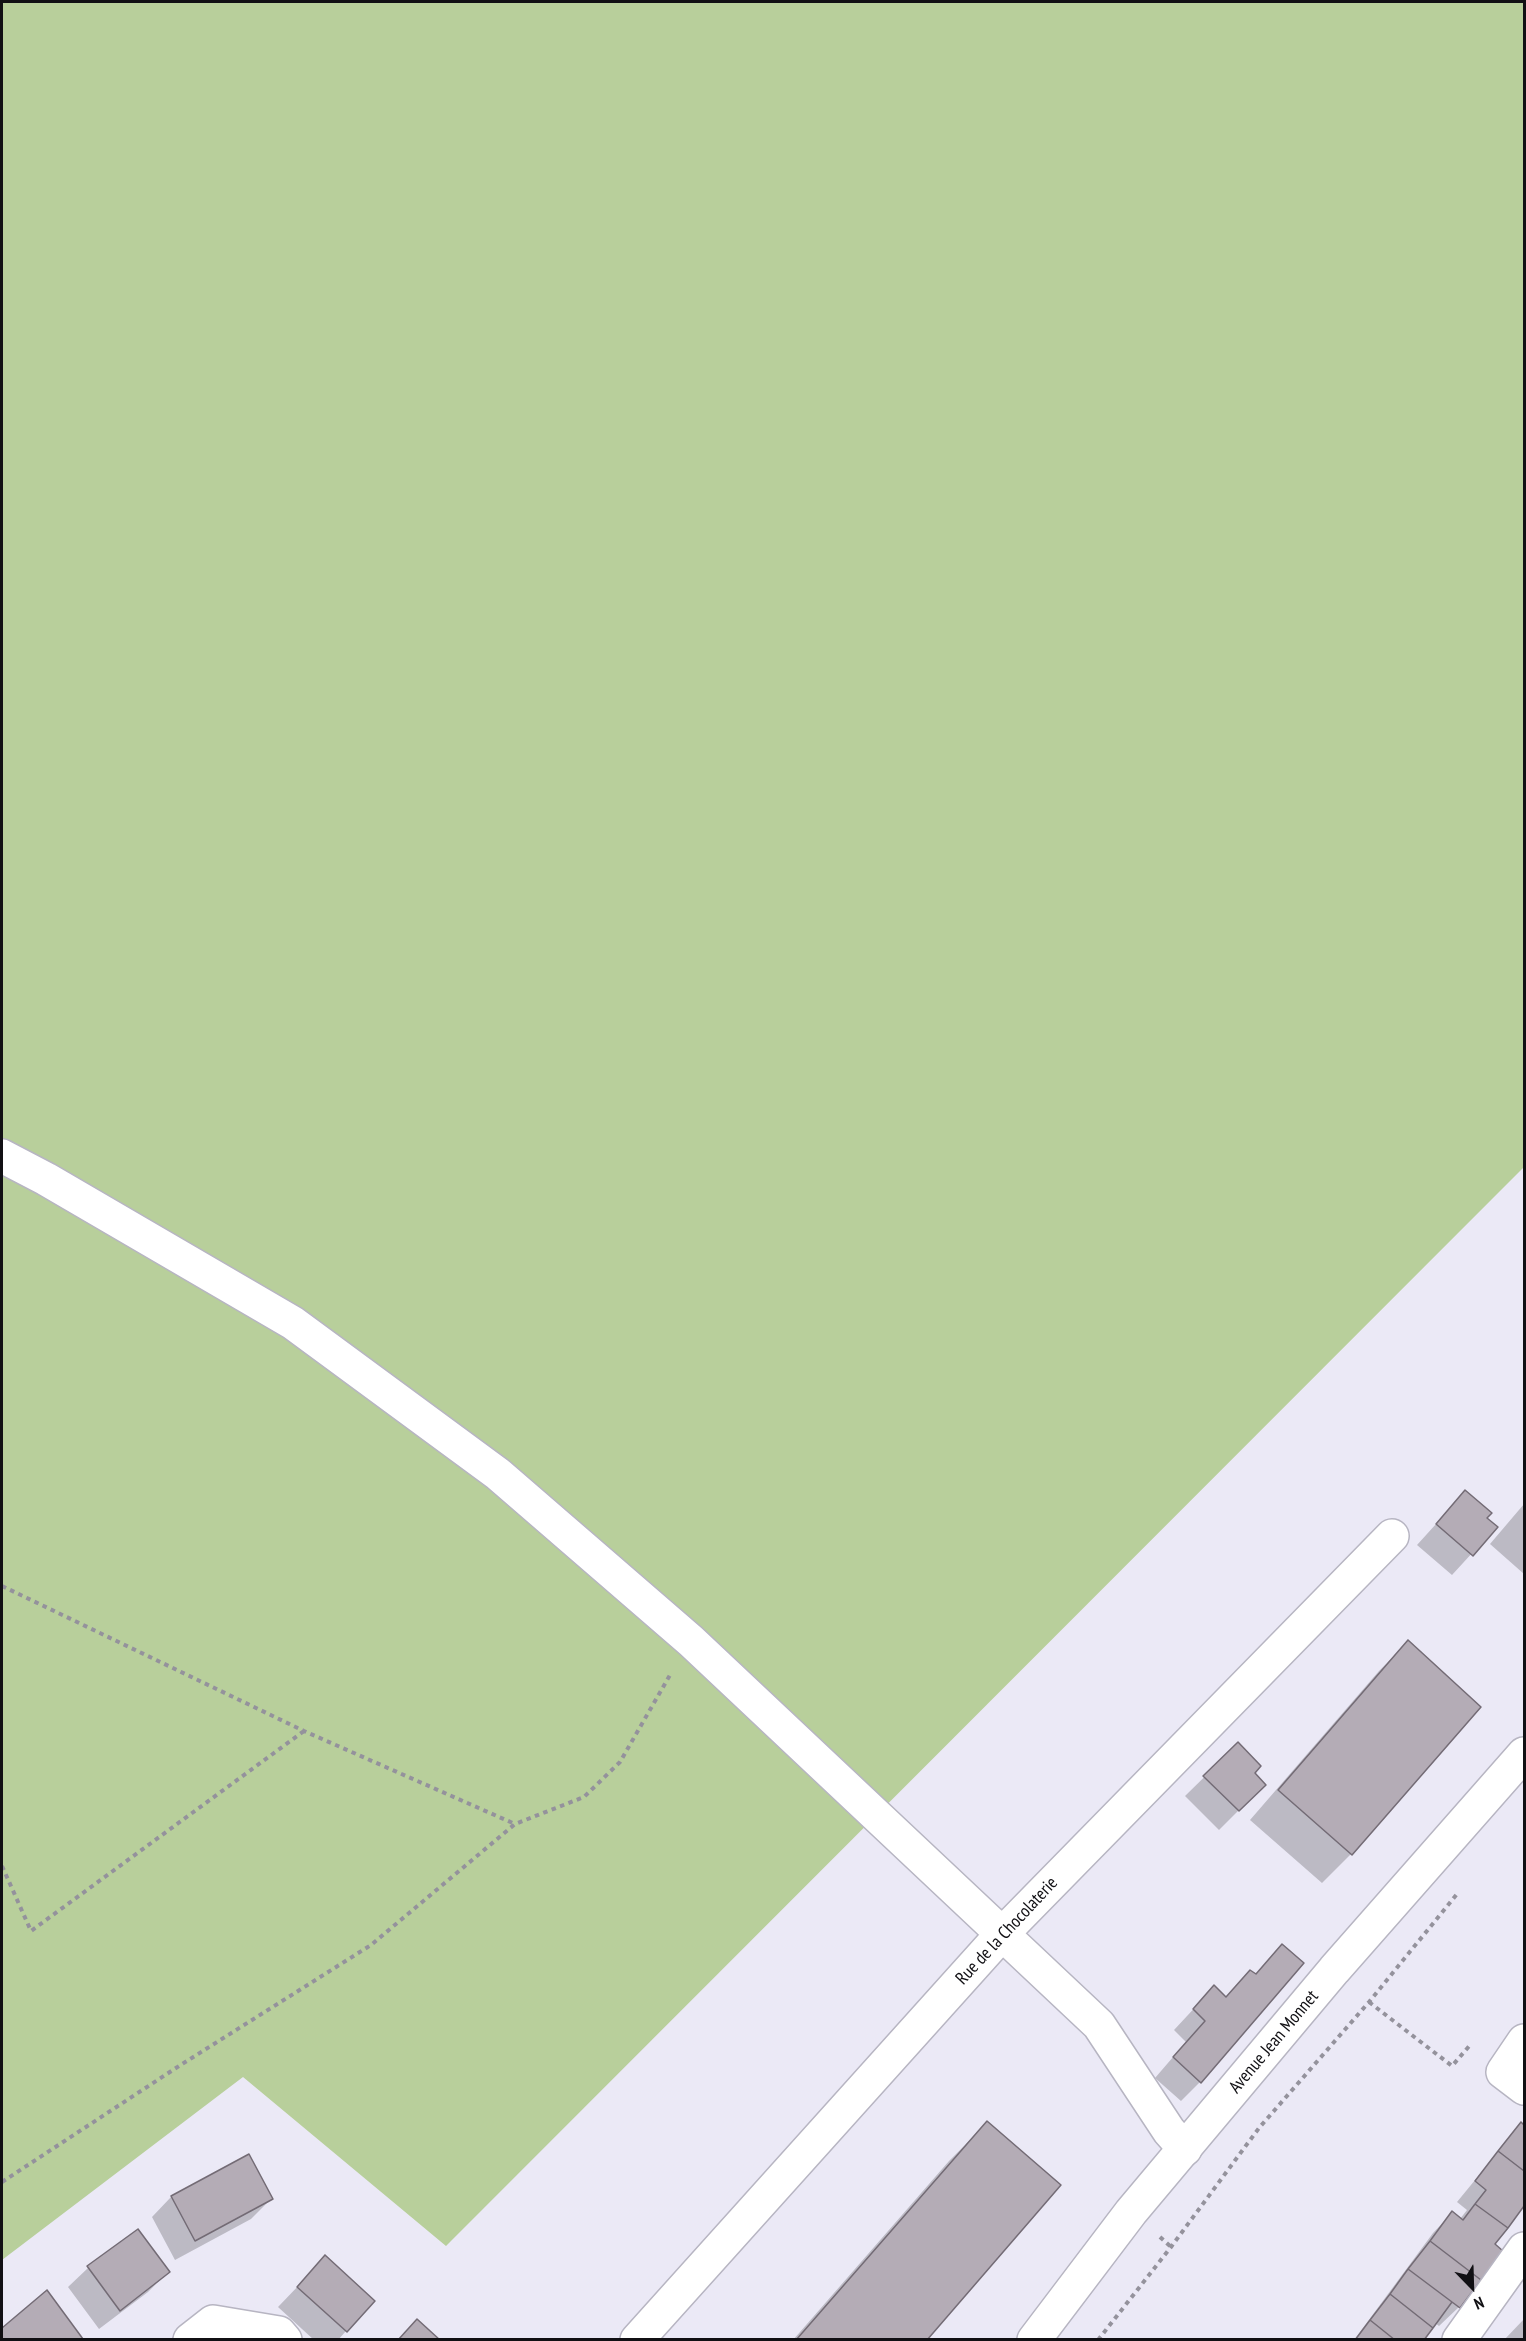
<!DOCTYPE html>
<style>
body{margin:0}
#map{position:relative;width:1526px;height:2341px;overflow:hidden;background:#ebe9f6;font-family:"PT Sans Narrow",sans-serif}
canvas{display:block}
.frame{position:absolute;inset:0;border:3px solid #111014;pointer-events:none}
.north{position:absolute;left:1442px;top:2257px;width:60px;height:60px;-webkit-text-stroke:4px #fff;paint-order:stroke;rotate:157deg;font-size:16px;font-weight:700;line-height:24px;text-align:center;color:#111014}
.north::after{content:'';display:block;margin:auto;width:21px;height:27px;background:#111014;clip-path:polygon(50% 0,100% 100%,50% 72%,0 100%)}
</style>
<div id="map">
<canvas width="1526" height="2341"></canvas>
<div class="frame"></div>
<div class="north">N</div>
</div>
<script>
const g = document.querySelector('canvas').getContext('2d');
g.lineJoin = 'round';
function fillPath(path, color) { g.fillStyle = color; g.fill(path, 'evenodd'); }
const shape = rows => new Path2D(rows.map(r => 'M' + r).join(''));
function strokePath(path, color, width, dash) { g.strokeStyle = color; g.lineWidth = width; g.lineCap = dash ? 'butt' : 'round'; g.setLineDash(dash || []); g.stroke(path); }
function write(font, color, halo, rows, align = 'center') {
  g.font = font + ' "PT Sans Narrow",sans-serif'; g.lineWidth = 4.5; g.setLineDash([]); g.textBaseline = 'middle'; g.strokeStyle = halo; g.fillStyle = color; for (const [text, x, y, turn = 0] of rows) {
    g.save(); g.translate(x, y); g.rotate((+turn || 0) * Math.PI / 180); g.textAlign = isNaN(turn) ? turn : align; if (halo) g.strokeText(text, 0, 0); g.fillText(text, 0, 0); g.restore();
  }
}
fillPath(shape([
 [2,2,1524,2,1524,1167,446,2246,243,2077,2,2260]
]), '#b8cf9b');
fillPath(shape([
 [1465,1492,1485,1518,1496,1527,1452,1575,1417,1545],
 [1524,1504,1524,1574,1490,1544],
 [1408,1642,1351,1854,1322,1883,1250,1820,1379,1671],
 [1238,1744,1252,1773,1264,1785,1219,1830,1185,1796],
 [1282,1946,1200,2082,1181,2101,1155,2078,1186,2042,1174,2030,1214,1987,1225,1998,1250,1972,1255,1975],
 [987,2123,925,2340,793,2340,949,2161],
 [1521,2124,1524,2127,1524,2204,1493,2244,1459,2307,1439,2326,1435,2323,1422,2340,1354,2340,1433,2233,1452,2213,1460,2219,1467,2210,1457,2202],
 [248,2157,271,2199,251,2219,175,2260,152,2217,171,2197],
 [138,2231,168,2272,148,2292,99,2329,68,2287,88,2268],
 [325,2258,346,2331,338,2340,314,2340,278,2307],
 [1524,2319,1524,2340,1504,2340]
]), '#0003');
const building = shape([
 [1465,1490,1492,1513,1487,1518,1498,1527,1473,1556,1436,1524,1465,1490],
 [1408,1640,1481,1707,1352,1855,1278,1790,1408,1640],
 [1238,1742,1261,1766,1255,1773,1266,1785,1239,1811,1203,1776,1238,1742],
 [1282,1944,1304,1963,1201,2083,1173,2057,1205,2021,1193,2009,1214,1985,1226,1997,1250,1970,1256,1974,1282,1944],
 [987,2121,1061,2185,927,2340,796,2340,987,2121],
 [1521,2122,1524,2125,1524,2171,1498,2151,1521,2122],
 [1498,2151,1524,2171,1524,2206,1508,2228,1475,2204,1486,2190,1475,2181,1498,2151],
 [249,2154,273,2199,195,2241,171,2196,249,2154],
 [1475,2204,1508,2228,1495,2244,1503,2251,1481,2280,1430,2241,1452,2211,1463,2220,1475,2204],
 [138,2229,170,2272,120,2311,87,2266,138,2229],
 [1430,2241,1481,2280,1460,2308,1408,2269,1430,2241],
 [325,2255,375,2301,347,2332,297,2287,325,2255],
 [1408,2269,1452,2302,1433,2328,1390,2294,1408,2269],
 [47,2290,83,2339,2,2340,2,2328,47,2290],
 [1390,2294,1433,2328,1424,2340,1395,2340,1370,2320,1390,2294],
 [417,2319,440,2340,398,2340,417,2319],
 [1370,2320,1395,2340,1355,2340,1370,2320]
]);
fillPath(building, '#b4acb6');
strokePath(building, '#736b75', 1.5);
const minor = shape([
 [2,1156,46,1179,293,1323,498,1474,691,1641,1099,2025,1169,2131,1185,2149],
 [1524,2041,1503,2072,1524,2088],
 [190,2340,213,2322,279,2333,285,2340],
 [637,2340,1002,1934,1392,1536],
 [1459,2340,1524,2249]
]);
const major = shape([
 [1034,2340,1131,2212,1334,1970,1524,1754]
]);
strokePath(minor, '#b7b5c2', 36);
strokePath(major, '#b7b5c2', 36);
strokePath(shape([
 [2,1586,304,1731,515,1824],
 [2,1866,31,1931,304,1731],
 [1369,2002,1452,2066,1471,2044],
 [2,2182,179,2066,371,1945,515,1824,584,1797,620,1762,670,1675],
 [1160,2237,1171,2247],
 [1098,2340,1171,2247,1259,2128,1369,2002,1457,1894]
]), '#94929c', 4, [4.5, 4.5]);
strokePath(minor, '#fff', 33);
strokePath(major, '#fff', 33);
write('18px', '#111014', '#fff', [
 ["Rue de la Chocolaterie",1007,1931,-47],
 ["Avenue Jean Monnet",1274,2042,-50]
]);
</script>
